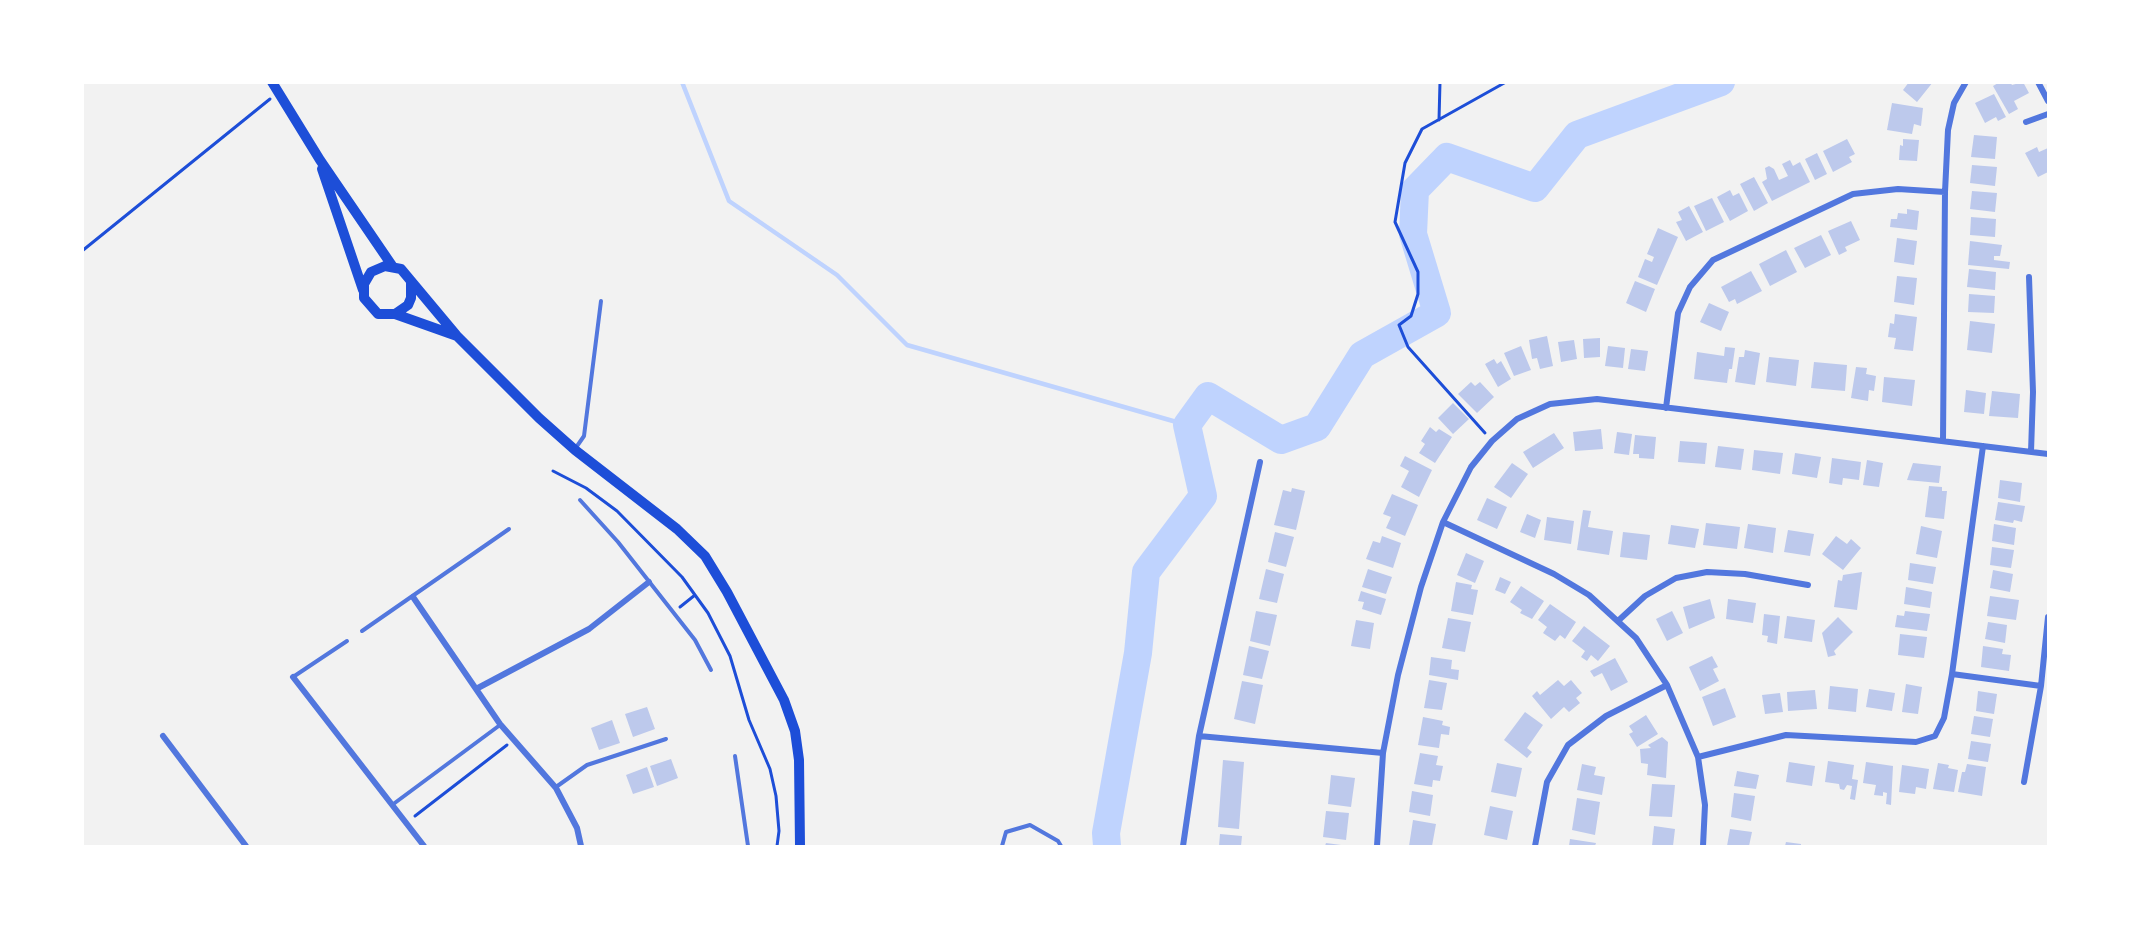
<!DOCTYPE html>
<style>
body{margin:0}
#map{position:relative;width:2131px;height:929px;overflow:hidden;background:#f2f2f2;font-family:Figtree,sans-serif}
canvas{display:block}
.frame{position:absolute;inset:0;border:84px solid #fff;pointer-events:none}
</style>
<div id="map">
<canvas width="2131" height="929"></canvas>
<div class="frame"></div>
</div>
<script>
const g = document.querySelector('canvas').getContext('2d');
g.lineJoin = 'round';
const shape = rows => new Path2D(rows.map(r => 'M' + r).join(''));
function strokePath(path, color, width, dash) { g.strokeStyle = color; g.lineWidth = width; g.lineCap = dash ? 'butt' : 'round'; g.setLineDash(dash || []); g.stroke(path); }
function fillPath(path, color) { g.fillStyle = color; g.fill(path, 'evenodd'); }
strokePath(shape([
 [682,82,729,201,837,275,907,345,1187,425]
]), '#bfd3fe', 4.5);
strokePath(shape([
 [1107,846,1106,833,1138,653,1146,572,1203,496,1187,425,1208,396,1281,440,1317,427,1362,355,1437,313,1413,234,1415,190,1447,157,1535,188,1577,135,1721,82]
]), '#bfd3fe', 28);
fillPath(shape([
 [1909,82,1933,82,1917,102,1903,90],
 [2000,82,2010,82,2012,85,2023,82,2029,93,2014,101,2018,109,2009,114,1993,86],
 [1994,94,2006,117,1998,121,1996,117,1985,123,1975,103],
 [1892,103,1923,108,1921,126,1914,124,1912,134,1887,130],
 [1974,135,1997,137,1995,159,1971,157],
 [1847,139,1855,154,1849,157,1852,162,1833,172,1823,151],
 [1903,139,1919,140,1917,161,1899,160,1900,145,1903,146],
 [2037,147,2039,152,2048,148,2048,172,2038,177,2025,153],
 [1817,153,1827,174,1815,180,1805,159],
 [1790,160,1793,166,1800,162,1810,182,1772,201,1762,182,1767,179,1765,168,1769,166,1774,169,1779,180,1788,176,1782,164],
 [1972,165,1997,167,1995,186,1970,183],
 [1754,177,1768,203,1754,211,1740,184],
 [1730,190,1733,196,1739,193,1748,211,1730,221,1717,197],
 [1972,191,1997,193,1995,212,1970,209],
 [1712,198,1724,222,1706,231,1694,206],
 [1689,206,1703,232,1686,241,1676,222,1682,220,1678,212],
 [1907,209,1919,211,1917,230,1890,227,1891,219,1897,219,1898,213,1907,214],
 [1971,217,1996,219,1995,237,1970,235],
 [1851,221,1860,240,1845,247,1847,251,1839,255,1828,231],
 [1658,228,1678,237,1657,285,1638,277,1645,259,1652,262,1654,257,1647,254],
 [1821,235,1831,255,1805,268,1794,248],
 [1897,238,1917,241,1914,265,1894,262],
 [1970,241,2002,245,2000,256,1994,256,1994,260,2010,262,2009,269,1968,265],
 [1786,250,1797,272,1770,286,1759,264],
 [1969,269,1996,272,1995,290,1967,287],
 [1751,271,1762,291,1737,304,1735,299,1729,302,1721,287],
 [1897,276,1917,278,1914,305,1894,302],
 [1635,281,1655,289,1646,312,1626,303],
 [1969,294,1995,296,1994,313,1968,312],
 [1709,303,1729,312,1721,331,1700,322],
 [1895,314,1917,317,1913,351,1894,349,1896,338,1888,337,1890,323,1894,324],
 [1970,321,1995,324,1992,353,1967,350],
 [1547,336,1553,366,1540,369,1537,358,1532,359,1529,340],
 [1600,338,1600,357,1584,358,1583,339],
 [1574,340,1577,359,1561,362,1558,342],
 [1521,346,1531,370,1514,376,1504,353],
 [1608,346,1625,348,1623,368,1605,366],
 [1725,347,1735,348,1732,369,1729,369,1727,383,1694,379,1697,352,1724,356],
 [1631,349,1648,351,1645,371,1628,369],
 [1745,350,1760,353,1755,385,1735,382,1739,357,1744,357],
 [1769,357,1799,360,1796,386,1766,382],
 [1494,359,1497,364,1501,361,1511,379,1498,387,1485,364],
 [1814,362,1847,365,1845,391,1811,388],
 [1856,367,1867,368,1866,374,1876,376,1874,391,1869,390,1868,401,1851,398],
 [1884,377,1915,380,1912,406,1882,402],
 [1471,382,1475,386,1480,382,1494,397,1477,413,1458,394],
 [1966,390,1986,393,1984,414,1964,412],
 [1992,391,2020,394,2018,418,1989,416],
 [1453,403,1469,419,1453,434,1438,418],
 [1430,427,1436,432,1439,429,1452,437,1435,463,1419,453,1425,444,1421,441],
 [1601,429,1603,449,1575,451,1573,432],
 [1617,432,1632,434,1629,455,1614,453],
 [1554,433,1564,448,1533,468,1523,452],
 [1635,435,1656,437,1654,459,1639,458,1639,454,1633,454],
 [1680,441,1707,443,1705,464,1678,462],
 [1718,446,1744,449,1741,470,1715,467],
 [1754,450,1783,453,1780,474,1752,470],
 [1795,453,1821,457,1817,478,1792,474],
 [1405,456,1432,470,1419,497,1401,487,1409,471,1400,466],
 [1832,458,1861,462,1859,480,1843,478,1842,485,1829,483],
 [1867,460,1883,463,1879,487,1863,485],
 [1512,463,1528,474,1511,498,1494,487],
 [1913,463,1941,466,1939,483,1907,480],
 [2000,480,2022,483,2020,502,1998,498],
 [1929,486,1942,487,1942,491,1947,491,1944,519,1925,517],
 [1292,488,1305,491,1296,530,1274,525,1283,490,1291,492],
 [1392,494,1418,505,1405,536,1386,528,1391,517,1383,514],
 [1487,498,1507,507,1497,529,1477,520],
 [1998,502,2025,506,2022,522,2014,520,2013,523,1995,520],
 [1583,510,1591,511,1588,527,1613,531,1609,555,1577,550],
 [1527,514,1541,520,1535,538,1520,532],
 [1547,517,1574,521,1571,544,1544,540],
 [1706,523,1740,527,1737,549,1703,545],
 [1748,524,1776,528,1773,553,1744,548],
 [1994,524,2016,528,2014,545,1992,541],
 [1671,525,1699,529,1695,548,1668,544],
 [1921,526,1942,531,1937,558,1916,554],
 [1788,530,1814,534,1810,556,1784,552],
 [1275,532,1294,537,1286,567,1268,562],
 [1623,532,1650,535,1647,560,1620,557],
 [1382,536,1401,543,1393,568,1366,559,1373,541,1380,543],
 [1836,536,1847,544,1851,539,1861,548,1843,570,1822,554],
 [1992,547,2014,550,2011,568,1990,565],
 [1466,553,1484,561,1475,583,1457,575],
 [1910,563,1936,567,1933,584,1908,580],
 [1266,569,1284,574,1277,603,1259,599],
 [1368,569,1392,577,1386,594,1362,587],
 [1993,570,2013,574,2010,592,1990,588],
 [1862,572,1857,610,1834,607,1838,580,1842,581,1843,575],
 [1500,577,1511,582,1505,594,1495,590],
 [1456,582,1472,585,1471,589,1478,590,1473,615,1451,611],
 [1521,586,1544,601,1532,619,1520,613,1522,610,1510,602],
 [1906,587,1932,592,1930,608,1904,604],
 [1361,591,1386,599,1381,615,1362,609,1364,602,1358,601],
 [1990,596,2019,600,2016,620,1987,616],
 [1710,599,1715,618,1689,629,1683,607],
 [1728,599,1756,603,1753,623,1726,619],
 [1550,604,1576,622,1565,639,1560,635,1555,641,1543,633,1547,627,1538,620],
 [1256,611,1277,615,1270,646,1250,641],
 [1672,611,1683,633,1667,641,1656,619],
 [1905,611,1930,614,1927,631,1895,627,1897,615,1904,616],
 [1764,614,1780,616,1777,644,1767,642,1768,636,1762,635],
 [1787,616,1815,620,1812,642,1784,638],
 [1838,617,1853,632,1834,651,1836,655,1828,657,1822,633],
 [1448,618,1471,622,1465,652,1442,648],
 [1356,620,1374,623,1370,649,1351,646],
 [1988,622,2007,625,2005,643,1985,639],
 [1584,626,1610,646,1598,661,1591,655,1587,661,1581,657,1585,651,1572,641],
 [1900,634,1927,637,1924,658,1898,655],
 [1249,646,1269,651,1262,679,1243,675],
 [1983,646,2003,649,2002,654,2011,655,2009,671,1981,667],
 [1712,656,1718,667,1713,669,1719,681,1700,691,1689,667],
 [1431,657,1452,660,1451,669,1459,670,1458,680,1429,675],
 [1615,658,1628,682,1611,691,1602,673,1594,677,1590,671],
 [1429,680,1447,683,1442,710,1424,708],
 [1558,680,1564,686,1571,680,1582,693,1576,698,1580,703,1569,712,1564,707,1551,719,1532,696,1537,691,1540,695],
 [1242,681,1263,685,1255,724,1234,719],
 [1906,684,1922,687,1918,714,1902,712],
 [1830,686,1858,689,1856,712,1828,709],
 [1725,688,1736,717,1713,726,1702,697],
 [1869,689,1895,693,1892,711,1866,707],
 [1815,690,1817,709,1788,711,1787,692],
 [1978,691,1997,694,1994,714,1976,711],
 [1780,693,1783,712,1765,714,1762,695],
 [647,707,655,729,633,737,625,714],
 [1525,712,1543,725,1527,748,1532,752,1527,758,1504,740],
 [1646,715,1658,734,1637,747,1629,734,1633,732,1629,726],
 [1974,716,1993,719,1990,737,1971,734],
 [1423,717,1443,721,1442,725,1450,727,1449,735,1441,734,1439,748,1418,745],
 [612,720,620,743,599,750,591,728],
 [1662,737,1668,742,1666,778,1647,775,1648,764,1641,763,1640,749,1651,748,1648,745],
 [1971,741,1991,744,1988,762,1968,759],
 [1420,753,1438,756,1436,765,1443,766,1440,781,1433,780,1432,787,1414,784],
 [671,759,678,778,657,786,650,766],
 [1223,760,1244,762,1239,829,1218,827],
 [1828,761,1854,765,1852,779,1858,780,1855,800,1850,799,1852,786,1847,785,1844,790,1840,789,1839,784,1825,782],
 [1789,762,1815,766,1812,786,1786,782],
 [1866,762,1893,766,1891,805,1886,804,1887,793,1883,792,1883,796,1874,795,1876,785,1863,783],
 [1497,763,1522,768,1516,797,1491,792],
 [1938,763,1949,765,1948,768,1958,770,1954,792,1933,789],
 [1582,764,1596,767,1594,775,1605,777,1602,795,1577,790],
 [1967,764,1986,767,1982,796,1958,792,1962,772,1965,772],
 [1902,765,1929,769,1926,789,1916,787,1915,794,1899,792],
 [647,767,654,787,633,794,626,775],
 [1737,771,1759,775,1756,789,1734,786],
 [1331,775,1355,778,1351,807,1328,804],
 [1652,784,1675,785,1672,817,1649,816],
 [1412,791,1433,795,1430,816,1409,812],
 [1734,793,1755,796,1751,821,1731,817],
 [1577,798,1600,802,1595,835,1572,830],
 [1490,806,1513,811,1507,840,1484,835],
 [1326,811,1349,813,1346,840,1323,837],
 [1413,820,1436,824,1432,846,1409,846],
 [1654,826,1675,829,1673,846,1652,846],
 [1730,829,1752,832,1749,846,1727,846],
 [1220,834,1242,836,1241,846,1219,846],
 [1570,839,1596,843,1595,846,1569,846],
 [1786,842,1801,844,1801,846,1785,846],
 [1326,843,1341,845,1340,846,1325,846]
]), '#bdc9ec');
strokePath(shape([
 [1439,120,1440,82],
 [82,251,270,99],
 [1485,433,1408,347,1399,325,1411,316,1418,294,1418,272,1395,222,1405,163,1422,129,1506,82],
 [553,471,586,488,617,511,682,577,708,613,730,656,749,720,770,769,776,796,779,831,777,846],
 [680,607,695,595],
 [415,816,507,745]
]), '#1d4ed8', 3);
strokePath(shape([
 [575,449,584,436,601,301],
 [580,500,618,542,695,640,711,670],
 [362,631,509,529],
 [293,677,347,641],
 [735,756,748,846],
 [556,787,587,765,666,739],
 [392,805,500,725],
 [1002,846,1006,832,1030,825,1058,841,1061,846]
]), '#5277de', 4);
strokePath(shape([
 [2038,82,2048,101],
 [2026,122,2048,114],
 [2029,277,2033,392,2031,452],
 [1666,408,1678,313,1690,287,1713,260,1853,194,1898,189,1945,192],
 [1943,441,1945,192,1948,130,1954,103,1966,82],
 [1443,522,1554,574,1589,595,1636,638,1667,685,1698,757,1705,805,1703,846],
 [413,597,500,724,556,788,577,828,581,846],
 [1619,620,1645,596,1676,578,1707,572,1745,574,1808,585],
 [1952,674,2041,686,2024,782],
 [293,677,424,846],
 [2041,686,2048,617],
 [476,689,589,629,649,582],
 [163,736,246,846],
 [1199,736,1383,753],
 [1698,757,1786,735,1916,742,1935,736,1944,718,1952,674,1983,446],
 [1183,846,1199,736,1260,462],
 [1377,846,1383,753,1398,675,1421,587,1443,522,1471,467,1492,441,1517,419,1550,404,1597,399,2048,454],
 [1535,846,1547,782,1568,745,1606,716,1667,685]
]), '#5277de', 6);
strokePath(shape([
 [272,82,320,160,393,267],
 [322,169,363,290],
 [411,282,411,298,408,305,395,314,378,314,364,298,364,284,371,272,385,266,401,269,457,336,539,418,575,450,677,529,705,556,727,592,784,700,795,731,799,760,800,846],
 [395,314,457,336]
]), '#1d4ed8', 10);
</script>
